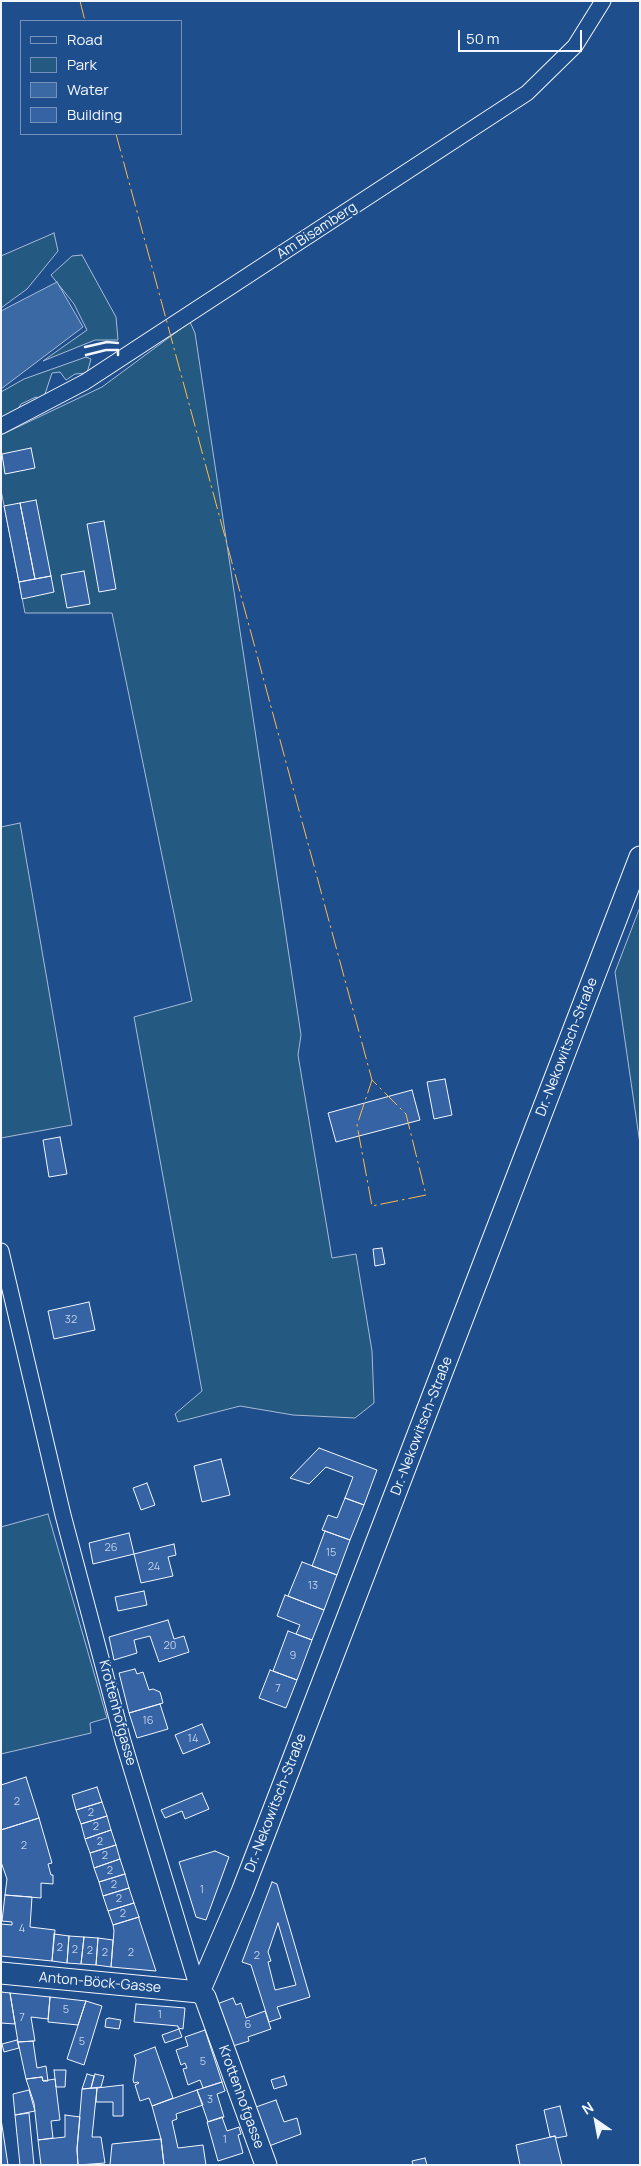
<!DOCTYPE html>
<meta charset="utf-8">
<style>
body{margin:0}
#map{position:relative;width:641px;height:2166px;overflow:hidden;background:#1f4e8c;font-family:Manrope,sans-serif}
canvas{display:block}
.frame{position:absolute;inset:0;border:2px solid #f2f6ff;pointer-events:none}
.legend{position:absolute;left:20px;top:20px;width:162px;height:115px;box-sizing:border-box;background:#1f4e8c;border:1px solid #7391ba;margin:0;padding:6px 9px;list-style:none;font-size:15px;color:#f2f6ff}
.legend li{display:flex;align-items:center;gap:10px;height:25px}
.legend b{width:25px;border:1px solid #7391ba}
.north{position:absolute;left:571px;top:2096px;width:50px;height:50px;-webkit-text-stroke:4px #1f4e8c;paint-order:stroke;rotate:327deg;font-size:14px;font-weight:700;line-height:20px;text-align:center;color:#f2f6ff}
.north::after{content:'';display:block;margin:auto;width:18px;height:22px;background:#f2f6ff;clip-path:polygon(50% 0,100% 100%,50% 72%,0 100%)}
.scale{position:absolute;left:458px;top:30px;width:124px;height:22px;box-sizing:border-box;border:2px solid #f2f6ff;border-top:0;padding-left:6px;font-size:15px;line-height:18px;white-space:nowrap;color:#f2f6ff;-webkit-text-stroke:4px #1f4e8c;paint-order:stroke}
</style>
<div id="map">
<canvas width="641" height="2166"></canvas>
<div class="frame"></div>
<ul class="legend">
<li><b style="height:6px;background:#1f4e8c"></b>Road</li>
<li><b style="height:14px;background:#245a82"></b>Park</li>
<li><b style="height:14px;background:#3b69a3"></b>Water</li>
<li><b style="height:14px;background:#3563a3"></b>Building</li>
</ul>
<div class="north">N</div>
<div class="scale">50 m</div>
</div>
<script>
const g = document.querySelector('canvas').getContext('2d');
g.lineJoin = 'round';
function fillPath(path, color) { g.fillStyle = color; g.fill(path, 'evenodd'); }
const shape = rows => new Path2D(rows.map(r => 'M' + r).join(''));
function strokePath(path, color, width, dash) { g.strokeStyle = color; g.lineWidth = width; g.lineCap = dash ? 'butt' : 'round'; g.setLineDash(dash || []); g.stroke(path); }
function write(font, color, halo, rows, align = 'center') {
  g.font = font + ' Manrope,sans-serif'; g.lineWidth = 4; g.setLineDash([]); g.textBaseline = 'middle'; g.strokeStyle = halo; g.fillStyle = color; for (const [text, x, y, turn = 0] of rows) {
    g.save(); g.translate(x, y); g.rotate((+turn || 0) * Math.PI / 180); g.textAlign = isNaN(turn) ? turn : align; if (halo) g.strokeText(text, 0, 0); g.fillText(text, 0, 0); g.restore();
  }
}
const green = shape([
 [54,233,58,251,27,289,1,308,1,256,54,233],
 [82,255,116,317,118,340,95,340,43,361,87,330,74,304,51,275,72,256,82,255],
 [190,322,195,333,301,1035,298,1055,332,1258,356,1254,372,1351,374,1403,355,1418,293,1415,240,1406,178,1422,175,1414,202,1391,134,1017,192,1001,112,613,25,613,1,490,1,435,102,387,190,322],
 [86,357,91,359,87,373,75,374,66,380,60,372,52,373,45,394,39,399,36,397,21,404,18,409,1,418,1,392,24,379,86,357],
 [20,823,72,1125,1,1138,1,827,20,823],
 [640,907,640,1144,615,972,640,907],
 [48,1514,107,1718,90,1723,91,1733,1,1754,1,1527,48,1514]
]);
fillPath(green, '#245a82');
strokePath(green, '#a8bbd7', 1);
const water = shape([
 [57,282,83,327,1,389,1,311,57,282]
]);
fillPath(water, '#3b69a3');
strokePath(water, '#a8bbd7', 1);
const building = shape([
 [31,448,35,468,5,474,2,454,31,448],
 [36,500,51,576,35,579,20,503,36,500],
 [20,503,35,579,19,582,4,506,20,503],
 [104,521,116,589,99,592,87,524,104,521],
 [84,571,90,604,67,608,61,575,84,571],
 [51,576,54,592,22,599,19,582,51,576],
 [445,1079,452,1115,434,1119,427,1082,445,1079],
 [412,1090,420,1120,336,1142,328,1113,412,1090],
 [60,1137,67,1174,49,1177,43,1140,60,1137],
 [382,1248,385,1264,375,1266,373,1249,382,1248],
 [89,1302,95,1330,54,1339,48,1311,89,1302],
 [319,1448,377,1470,364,1505,345,1498,353,1477,326,1467,309,1484,290,1478,319,1448],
 [221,1459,230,1495,202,1502,194,1466,221,1459],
 [147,1483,155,1505,141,1510,133,1488,147,1483],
 [345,1498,364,1505,350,1540,322,1530,328,1515,337,1518,345,1498],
 [325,1531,350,1540,337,1575,312,1566,325,1531],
 [129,1533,134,1554,93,1564,89,1543,129,1533],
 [174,1544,176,1555,168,1557,173,1576,141,1583,134,1554,174,1544],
 [302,1562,337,1575,324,1610,288,1596,302,1562],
 [144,1591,147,1605,118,1611,115,1597,144,1591],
 [285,1595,324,1610,312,1640,296,1634,300,1625,277,1616,285,1595],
 [168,1620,174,1639,184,1636,189,1652,159,1662,150,1636,134,1640,137,1653,114,1660,109,1637,168,1620],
 [288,1631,312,1640,297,1680,273,1671,288,1631],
 [135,1669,137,1674,143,1672,149,1690,153,1689,160,1692,163,1703,129,1713,119,1673,135,1669],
 [270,1670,297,1680,286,1708,259,1698,270,1670],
 [160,1704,168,1729,137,1738,129,1713,160,1704],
 [202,1724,210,1743,183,1754,175,1735,202,1724],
 [26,1777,39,1818,1,1830,1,1785,26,1777],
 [97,1787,102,1802,76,1810,72,1795,97,1787],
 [202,1793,209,1809,185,1819,182,1811,165,1818,161,1810,202,1793],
 [102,1802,107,1816,81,1824,76,1810,102,1802],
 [107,1816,111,1830,85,1839,81,1824,107,1816],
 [39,1818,52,1863,48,1864,51,1875,53,1875,53,1884,41,1883,41,1898,5,1895,7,1879,1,1862,1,1830,39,1818],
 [111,1830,116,1845,90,1853,85,1839,111,1830],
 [116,1845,120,1859,94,1868,90,1853,116,1845],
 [215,1851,229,1857,206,1920,196,1917,179,1862,215,1851],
 [120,1859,125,1874,99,1882,94,1868,120,1859],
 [125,1874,129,1888,103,1896,99,1882,125,1874],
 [272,1882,277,1884,310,1997,277,2007,281,2018,269,2022,251,1965,242,1962,272,1882],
 [278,1923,296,1985,275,1990,268,1962,271,1961,268,1952,278,1923],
 [129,1888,134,1903,108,1911,103,1896,129,1888],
 [5,1895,32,1897,30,1927,55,1930,52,1961,1,1956,1,1924,12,1925,12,1922,2,1921,5,1895],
 [134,1903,139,1917,113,1925,108,1911,134,1903],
 [139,1917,139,1919,156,1971,111,1967,114,1931,113,1925,139,1917],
 [54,1934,69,1936,67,1963,52,1961,54,1934],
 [69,1936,84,1937,81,1964,67,1963,69,1936],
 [84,1937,98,1938,96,1965,81,1964,84,1937],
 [98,1938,113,1940,111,1967,96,1965,98,1938],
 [1,1992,10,1993,15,2024,1,2023,1,1992],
 [10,1993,50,1997,48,2019,31,2017,35,2041,18,2042,10,1993],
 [50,1997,86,2001,78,2025,48,2022,50,1997],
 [233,1998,236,2005,241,2003,246,2018,265,2011,271,2029,248,2037,249,2041,233,2046,217,2004,233,1998],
 [86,2001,102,2006,84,2065,67,2059,86,2001],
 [136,2004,185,2008,183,2029,178,2028,178,2026,134,2022,136,2004],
 [109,2018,121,2020,119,2029,105,2027,106,2019,109,2018],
 [179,2029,182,2037,165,2043,162,2035,179,2029],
 [205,2030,222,2082,203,2088,200,2080,188,2085,183,2069,187,2068,185,2063,181,2065,176,2050,188,2046,185,2037,205,2030],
 [17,2040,19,2048,4,2052,2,2044,17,2040],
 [33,2041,37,2068,46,2066,48,2081,43,2081,42,2077,26,2079,18,2042,33,2041],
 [155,2047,173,2098,152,2106,149,2098,140,2101,135,2085,139,2083,138,2082,134,2083,133,2080,136,2060,134,2055,155,2047],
 [54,2070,66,2070,65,2087,56,2087,54,2070],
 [87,2074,94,2076,91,2088,82,2089,87,2074],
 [95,2074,104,2076,101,2087,91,2088,95,2074],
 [284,2076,287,2085,274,2089,271,2080,284,2076],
 [42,2077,43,2081,55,2079,60,2120,51,2121,53,2138,38,2140,34,2103,26,2079,42,2077],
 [222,2082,225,2091,217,2094,224,2117,208,2122,197,2090,222,2082],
 [123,2085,123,2116,113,2116,113,2102,96,2102,97,2088,123,2085],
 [97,2088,92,2137,101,2137,105,2163,78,2165,77,2149,82,2089,97,2088],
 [29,2090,35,2111,15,2115,13,2094,29,2090],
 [197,2090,203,2105,176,2114,177,2119,172,2121,178,2148,203,2145,206,2165,164,2165,161,2139,152,2106,197,2090],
 [276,2100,284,2122,297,2118,301,2134,269,2146,256,2107,276,2100],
 [560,2106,567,2136,556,2138,555,2136,550,2137,544,2110,560,2106],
 [29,2113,34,2165,20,2165,15,2115,29,2113],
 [65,2115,80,2117,77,2149,78,2165,41,2165,38,2140,65,2137,65,2115],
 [222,2117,227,2131,239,2127,241,2134,238,2135,243,2153,218,2161,207,2122,222,2117],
 [1,2119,8,2165,1,2165,1,2119],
 [555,2136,562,2165,520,2165,516,2145,555,2136],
 [161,2139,164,2165,110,2165,112,2144,161,2139],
 [425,2158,427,2165,413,2165,412,2161,425,2158]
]);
fillPath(building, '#3563a3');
strokePath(building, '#f2f6ff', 1);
const minor = shape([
 [1,426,85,382,527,93,575,46,603,1],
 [1,1251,63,1515,123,1741,199,1992]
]);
const secondary = shape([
 [1,1973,199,1992],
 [199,1992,242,1892,640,857],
 [199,1992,205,1997,266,2165]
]);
strokePath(minor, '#f2f6ff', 17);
strokePath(secondary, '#f2f6ff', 23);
strokePath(minor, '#1f4e8c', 15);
strokePath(secondary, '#1f4e8c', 21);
strokePath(shape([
 [85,347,107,342,118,343],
 [86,355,106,350,118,350,118,355]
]), '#f2f6ff', 2.5);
strokePath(shape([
 [80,1,85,21],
 [116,134,372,1080,406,1114,426,1195,372,1206,357,1125,372,1080]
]), '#ffb74d', 1, [18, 4, 2.5, 4]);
write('11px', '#c3d1e8', null, [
 ["32",71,1320],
 ["26",111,1548],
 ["15",331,1553],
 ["24",154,1567],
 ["13",313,1586],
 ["20",170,1646],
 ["9",293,1656],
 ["7",278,1689],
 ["16",148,1721],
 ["14",193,1739],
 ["2",17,1802],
 ["2",91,1813],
 ["2",96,1827],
 ["2",100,1842],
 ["2",24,1846],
 ["2",105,1856],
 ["2",110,1871],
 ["2",114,1885],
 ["1",202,1890],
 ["2",119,1899],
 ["2",123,1914],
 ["4",22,1929],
 ["2",60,1948],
 ["2",75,1950],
 ["2",90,1951],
 ["2",105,1953],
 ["2",131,1953],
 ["2",257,1956],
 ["5",66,2010],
 ["1",160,2015],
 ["7",22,2018],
 ["6",248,2025],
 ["5",82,2042],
 ["5",203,2062],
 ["3",210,2100],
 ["1",225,2140]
]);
write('14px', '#f2f6ff', '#1f4e8c', [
 ["Am Bisamberg",317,231,-33],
 ["Dr.-Nekowitsch-Straße",567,1047,-69],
 ["Dr.-Nekowitsch-Straße",422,1426,-69],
 ["Krottenhofgasse",117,1713,75],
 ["Dr.-Nekowitsch-Straße",276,1803,-69],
 ["Anton-Böck-Gasse",100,1983,5],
 ["Krottenhofgasse",241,2097,70]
]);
</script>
